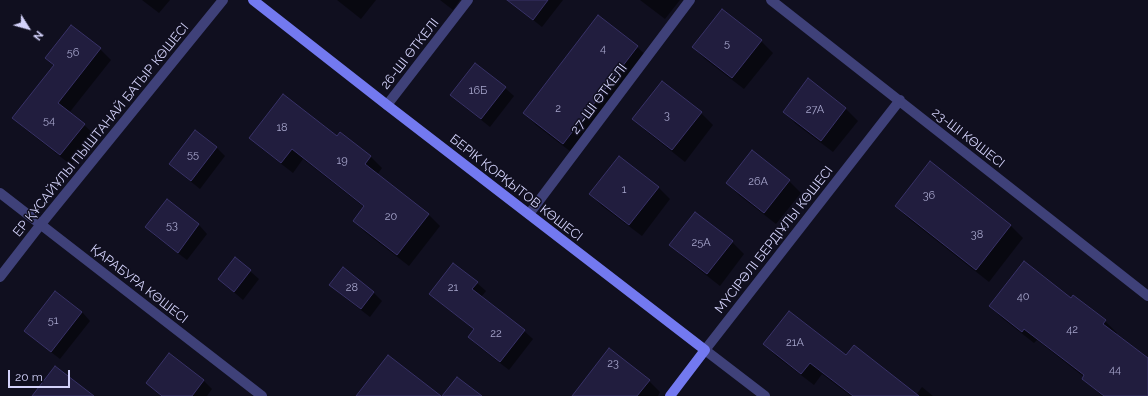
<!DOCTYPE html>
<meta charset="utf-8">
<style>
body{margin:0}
#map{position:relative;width:1148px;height:396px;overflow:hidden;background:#100f1f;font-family:Raleway,sans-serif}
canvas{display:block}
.north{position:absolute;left:8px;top:8px;width:40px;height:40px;-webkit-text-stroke:3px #100f1f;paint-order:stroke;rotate:127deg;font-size:11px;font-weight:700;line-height:16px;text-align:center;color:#d3d2fa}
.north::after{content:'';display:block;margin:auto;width:14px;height:18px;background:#d3d2fa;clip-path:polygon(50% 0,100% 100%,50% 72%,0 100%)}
.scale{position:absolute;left:8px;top:370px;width:62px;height:18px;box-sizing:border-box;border:2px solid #d3d2fa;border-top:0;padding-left:5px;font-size:12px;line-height:14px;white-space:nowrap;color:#d3d2fa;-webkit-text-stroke:3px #100f1f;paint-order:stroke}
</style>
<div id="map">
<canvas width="1148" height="396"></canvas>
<div class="north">N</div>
<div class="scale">20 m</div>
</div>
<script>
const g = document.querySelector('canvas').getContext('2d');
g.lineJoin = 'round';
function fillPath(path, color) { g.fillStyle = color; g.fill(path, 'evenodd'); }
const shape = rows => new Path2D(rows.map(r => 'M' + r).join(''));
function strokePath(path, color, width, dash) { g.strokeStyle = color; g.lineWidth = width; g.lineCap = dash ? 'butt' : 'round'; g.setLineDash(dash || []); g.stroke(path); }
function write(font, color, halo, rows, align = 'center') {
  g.font = font + ' Raleway,sans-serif'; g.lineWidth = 3; g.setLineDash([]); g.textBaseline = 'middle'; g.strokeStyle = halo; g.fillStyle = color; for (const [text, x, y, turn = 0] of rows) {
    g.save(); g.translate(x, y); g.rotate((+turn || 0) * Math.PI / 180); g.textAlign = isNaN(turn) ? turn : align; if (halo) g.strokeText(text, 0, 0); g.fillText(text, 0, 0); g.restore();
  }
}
fillPath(shape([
 [142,0,170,0,159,13],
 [337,0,376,0,361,19],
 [440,0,460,0,453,10],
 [508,0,563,0,542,27],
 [640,0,680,0,665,19],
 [71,26,100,49,111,60,69,113,84,125,95,135,71,165,24,128,14,118,54,66,47,58],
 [761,41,773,53,744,89,705,59,693,47],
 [637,47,649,58,575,155,536,125,524,113],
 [809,80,846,109,858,121,833,152,796,124,784,112],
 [662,83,701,113,713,125,685,162,646,131,634,119],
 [505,88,514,96,490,127,460,103,452,95],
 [195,131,217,148,225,156,200,189,179,172,170,163],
 [340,133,371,157,382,168,377,175,429,215,440,226,409,266,365,232,354,221,364,207,303,159,293,173,262,149,251,138,337,137],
 [930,162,1011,226,1023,238,989,282,908,218,896,206],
 [789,181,801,193,776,224,739,195,727,183],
 [658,187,670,199,642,236,602,206,590,194],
 [167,200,199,225,207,234,187,260,154,235,146,227],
 [732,242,744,254,720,286,683,257,671,245],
 [235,258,259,279,243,300,219,279],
 [453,264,477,283,486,291,481,297,524,331,533,339,509,370,478,346,469,337,475,330,439,302,430,294],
 [331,284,373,292,382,301,370,317,339,293],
 [1073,296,1105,321,1117,333,1116,335,1148,360,1148,396,1102,396,1083,379,1084,377,1037,340,1034,343,1002,318,990,306,1071,299],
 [82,312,90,321,60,359,34,339,26,331],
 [764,344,916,395,922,387,933,396,851,396,822,374,814,385,776,356],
 [169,354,204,381,212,389,207,396,161,396,147,383],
 [649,381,660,392,658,396,578,396]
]), '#0007');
const building = shape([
 [507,0,548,0,533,20,507,0],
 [722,9,762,40,732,78,692,47,722,9],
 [598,15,638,46,563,144,523,113,598,15],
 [71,25,101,48,58,103,85,124,60,155,12,118,54,65,45,58,71,25],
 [475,63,506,87,481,119,450,95,475,63],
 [808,78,846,108,821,141,783,112,808,78],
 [662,81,702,112,672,150,632,119,662,81],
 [283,94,337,136,340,132,371,156,365,164,429,214,397,255,353,221,364,206,292,149,281,163,249,138,283,94],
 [195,130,217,147,191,181,169,164,195,130],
 [752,150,790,180,764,213,726,183,752,150],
 [619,156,659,187,629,225,589,194,619,156],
 [930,161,1011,225,976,270,895,206,930,161],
 [167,199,199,224,178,253,145,227,167,199],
 [695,212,733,241,707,274,669,245,695,212],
 [235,257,251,270,234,292,218,279,235,257],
 [1024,261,1071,298,1073,295,1106,320,1103,324,1148,358,1148,396,1104,396,1082,379,1084,375,1024,329,1022,332,989,306,1024,261],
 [453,263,478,282,472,289,525,330,500,362,468,337,474,329,429,294,453,263],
 [343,267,374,292,361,309,329,285,343,267],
 [55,291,82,312,51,352,24,331,55,291],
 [789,311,846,355,854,345,919,396,853,396,810,363,801,374,763,344,789,311],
 [609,348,650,380,637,396,572,396,609,348],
 [169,353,204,380,192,396,162,396,146,383,169,353],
 [388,355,441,396,356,396,388,355],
 [55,366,94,396,32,396,55,366],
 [457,377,482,396,442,396,457,377]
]);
fillPath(building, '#211d3e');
strokePath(building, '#383267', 1);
strokePath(shape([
 [771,0,1148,296],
 [387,105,468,0],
 [0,193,262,396],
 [529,214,690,0],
 [0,277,41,224,223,0],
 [765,396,705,350,900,100]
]), '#3f4179', 10);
strokePath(shape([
 [253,0,387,105,705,350,670,396]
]), '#7379f0', 10);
write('11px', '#a6a5cb', null, [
 ["5",727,44],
 ["4",603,49],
 ["56",73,53],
 ["16Б",478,91],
 ["2",558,109],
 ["27А",815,110],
 ["3",667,116],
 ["54",49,121],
 ["18",282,128],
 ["55",193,155],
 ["19",342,161],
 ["26А",758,182],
 ["1",624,190],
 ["36",929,196],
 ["20",391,217],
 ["53",172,226],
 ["38",977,235],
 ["25А",701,243],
 ["28",352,288],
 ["21",453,288],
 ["40",1023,297],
 ["51",53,321],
 ["42",1072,330],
 ["22",496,334],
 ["21А",795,343],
 ["23",613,364],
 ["44",1115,370]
]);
write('13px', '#d3d2fa', '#100f1f', [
 ["26-ШІ ӨТКЕЛІ",410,54,-52],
 ["27-ШІ ӨТКЕЛІ",599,99,-53],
 ["ЕР ҚҰСАЙҰЛЫ ПЫШТАНАЙ БАТЫР КӨШЕСІ",101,130,-51],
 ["23-ШI КӨШЕСI",968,138,38],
 ["БЕРІК ҚОРҚЫТОВ КӨШЕСІ",516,188,38],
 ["МҮСІРӘЛІ БЕРДІҰЛЫ КӨШЕСІ",774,240,-52],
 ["ҚАРАБУРА КӨШЕСІ",139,284,38]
]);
</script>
